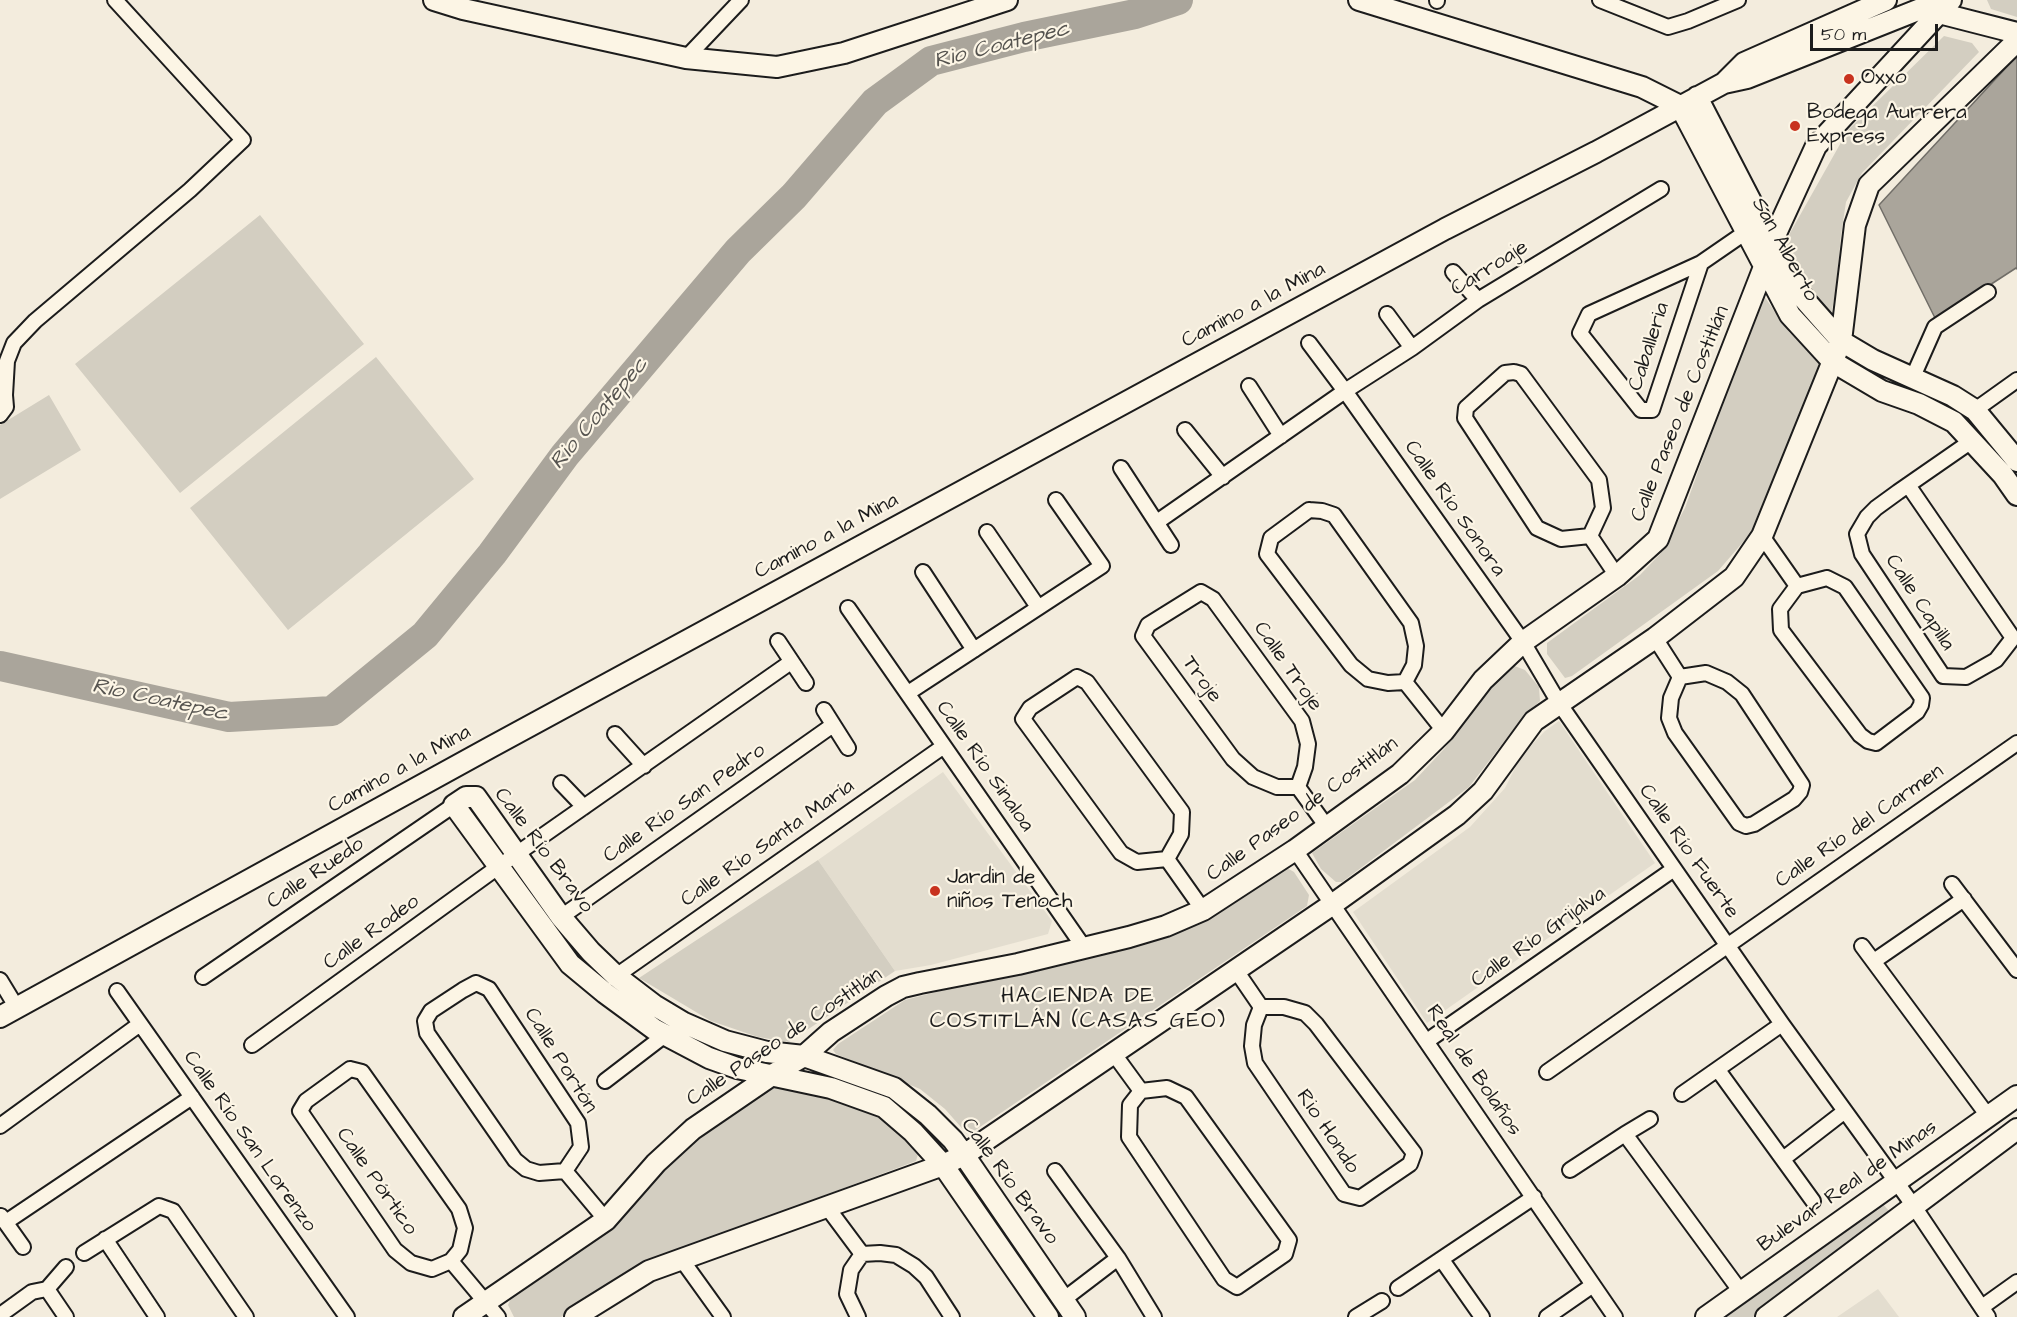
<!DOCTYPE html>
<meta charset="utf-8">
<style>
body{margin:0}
#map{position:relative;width:2017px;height:1317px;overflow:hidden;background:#f3ecdd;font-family:"Architects Daughter",sans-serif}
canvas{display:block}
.scale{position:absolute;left:1810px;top:24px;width:128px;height:27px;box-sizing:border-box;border:3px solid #1c1c1c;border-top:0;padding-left:8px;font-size:18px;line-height:21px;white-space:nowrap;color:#1c1c1c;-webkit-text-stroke:4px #fcf5e5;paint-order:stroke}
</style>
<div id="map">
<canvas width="2017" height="1317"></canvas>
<div class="scale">50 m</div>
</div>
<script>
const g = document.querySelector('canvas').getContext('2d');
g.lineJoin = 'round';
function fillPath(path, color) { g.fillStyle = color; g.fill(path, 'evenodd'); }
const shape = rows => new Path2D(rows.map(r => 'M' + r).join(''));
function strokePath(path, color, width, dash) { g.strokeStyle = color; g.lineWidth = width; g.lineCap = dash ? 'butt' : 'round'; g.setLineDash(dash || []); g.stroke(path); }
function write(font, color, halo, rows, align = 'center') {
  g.font = font + ' "Architects Daughter",sans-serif'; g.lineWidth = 4.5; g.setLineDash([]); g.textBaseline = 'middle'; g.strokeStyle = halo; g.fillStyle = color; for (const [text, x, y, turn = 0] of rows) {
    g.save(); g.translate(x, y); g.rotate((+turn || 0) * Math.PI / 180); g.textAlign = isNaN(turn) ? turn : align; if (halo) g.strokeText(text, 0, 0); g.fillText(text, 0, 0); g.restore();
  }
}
fillPath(shape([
 [1559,721,1655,863,1427,1023,1353,912,1470,827,1505,788,1521,756,1545,731],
 [943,772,1052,921,1048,934,931,965,895,971,818,860],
 [1878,1289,1899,1317,1837,1317]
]), '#e3ddcf');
fillPath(shape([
 [1987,0,2017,0,2017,17,1991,9],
 [1944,36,1972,43,1979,52,1862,173,1846,202,1841,235,1836,290,1830,319,1804,282,1786,245,1790,233,1848,130],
 [260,215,364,344,180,493,75,364],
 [1764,296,1789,332,1820,364,1750,534,1718,571,1572,676,1565,678,1547,654,1547,643,1640,575,1660,554,1685,508,1721,407],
 [376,357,474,479,288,630,190,508],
 [49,395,81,450,0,499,0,425],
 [1512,665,1525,670,1539,687,1540,701,1520,721,1469,787,1342,882,1336,882,1321,869,1312,853,1415,780,1445,748,1481,698],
 [818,860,895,971,789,1042,758,1037,711,1021,639,978],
 [1287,868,1294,872,1309,895,1307,906,974,1131,967,1134,945,1109,920,1089,836,1054,833,1050,838,1044,905,1000,1041,965],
 [774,1087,838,1101,874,1114,919,1151,916,1161,634,1267,561,1317,514,1317,508,1305,512,1296,621,1220,672,1158],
 [1882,1203,1889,1211,1888,1218,1753,1317,1723,1317]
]), '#d3cec1');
const water = shape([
 [2015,58,2017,59,2017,269,2016,268,1936,320,1879,205,2015,58]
]);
fillPath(water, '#aaa59b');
strokePath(water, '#716e68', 1.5);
strokePath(shape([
 [0,666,229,717,332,711,425,635,492,554,565,455,738,251,794,196,875,102,931,61,1024,37,1135,14,1178,0]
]), '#aaa59b', 30);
const street = shape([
 [1600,0,1668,27,1688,21,1738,0],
 [1437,1,1437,0],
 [686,58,741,0],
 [1701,263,1652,410,1641,410,1580,333,1589,314,1701,263,1746,232],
 [1453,272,1478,300],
 [1387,314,1412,348],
 [1309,343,1345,391,1523,642,1559,703,1782,1024,1913,1205,1988,1317],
 [1514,372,1521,374,1599,480,1603,508,1590,536,1561,539,1537,528,1465,418,1466,408,1505,373,1514,372],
 [1912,379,1935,327,1988,292],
 [1249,386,1281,436],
 [1975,410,2017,380],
 [0,415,6,407,5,395,7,361,14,343,35,321,190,190,243,140,115,0],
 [1185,430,1223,477],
 [1121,468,1171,545],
 [1908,485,2013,638,1996,660,1966,677,1943,676,1862,554,1857,534,1867,517,1876,508,1898,492,1973,440],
 [1309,510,1322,511,1334,515,1411,623,1416,646,1414,665,1405,682,1388,683,1368,679,1351,665,1267,554,1271,538,1309,510],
 [1157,522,1345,391,1412,348,1478,300,1661,189],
 [987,532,1038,607],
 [1590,536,1617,576],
 [1762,536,1797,586],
 [923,572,974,650],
 [1827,578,1845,587,1922,698,1921,705,1917,712,1876,743,1868,741,1860,735,1781,630,1780,609,1797,586,1827,578],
 [1201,592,1213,599,1302,721,1308,744,1305,767,1298,787,1277,787,1253,777,1233,759,1143,636,1148,625,1201,592],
 [848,608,1085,949],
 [1655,638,1680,677],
 [778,641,806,683],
 [1706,673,1727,682,1742,694,1802,785,1800,792,1794,799,1754,824,1746,826,1739,823,1675,733,1669,718,1671,698,1680,677,1706,673],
 [1077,677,1087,682,1182,812,1181,834,1167,859,1137,862,1121,853,1023,719,1030,708,1077,677],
 [1405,682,1444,731],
 [908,693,1102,566,1056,500],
 [824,710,848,748],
 [615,734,644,766],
 [561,783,584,807],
 [1298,787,1327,827],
 [1295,850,1615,1317],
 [1167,859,1203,910],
 [1952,884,2017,970],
 [561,917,833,725],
 [1862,946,1988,1116],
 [1874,961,1964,899],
 [1235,969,1261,1007],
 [616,976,944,746],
 [203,977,454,805],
 [0,980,17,1008],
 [476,983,489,989,578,1123,581,1147,565,1171,539,1173,526,1169,515,1160,427,1033,425,1021,431,1011,463,990,476,983],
 [117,991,347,1317],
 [1261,1007,1284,1007,1305,1013,1316,1024,1414,1153,1410,1164,1360,1198,1344,1194,1255,1063,1252,1046,1254,1025,1261,1007],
 [1427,1041,1674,869],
 [252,1045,498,867,791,662],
 [1114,1054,1141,1091],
 [350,1069,362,1072,459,1209,465,1228,460,1250,451,1261,432,1269,411,1263,395,1250,300,1111,306,1101,350,1069],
 [1718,1070,1813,1201],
 [1547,1072,2017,743],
 [605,1081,665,1035],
 [1167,1088,1186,1097,1289,1240,1285,1254,1237,1287,1224,1279,1129,1137,1130,1105,1141,1091,1167,1088],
 [1682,1094,1782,1024],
 [0,1126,140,1024],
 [1625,1134,1650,1119],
 [1783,1159,1845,1111],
 [1570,1170,1625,1134,1741,1292],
 [565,1171,606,1220],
 [1055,1171,1118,1258,1154,1317],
 [827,1207,862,1254],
 [1,1216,23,1247],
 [6,1222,192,1097],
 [105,1239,157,1317],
 [84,1253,159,1206,173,1211,246,1317],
 [862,1254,880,1253,896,1255,914,1266,926,1277,952,1317],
 [682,1260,723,1317],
 [1442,1260,1482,1317],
 [451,1261,498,1317],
 [1398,1288,1534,1197],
 [47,1289,66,1317],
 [47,1289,66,1267],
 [1063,1300,1118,1258],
 [1982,1307,2017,1282],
 [0,1315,32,1292,47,1289],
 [858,1317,847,1294,851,1270,862,1254],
 [1356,1317,1382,1301],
 [1547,1317,1593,1285]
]);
const secondary = shape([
 [434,0,463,9,686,58,777,67,844,53,1007,0],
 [1359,0,1642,87,1680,106],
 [1931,9,1939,13,2017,33],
 [1724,83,1747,78,1943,0],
 [1697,97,1772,242,1804,299,1841,341,1873,360,1953,396,1975,410,2017,461],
 [1680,106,1790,315,1833,362,1882,391,1919,404,1954,422,2003,475,2017,495],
 [0,1017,491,747,1445,229,1596,152,1724,83,1744,63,1886,0],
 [464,1317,606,1220,656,1163,693,1129,772,1075,804,1056,831,1032,886,996,903,987,920,983,1018,964,1129,937,1166,926,1203,910,1295,850,1400,774,1444,731,1483,680,1523,642,1617,576,1658,539,1764,267,1772,242,1816,146,1951,0],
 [575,1317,649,1271,943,1165,964,1155,1333,904,1457,815,1483,791,1534,721,1655,638,1734,577,1762,536,1841,341,1855,225,1869,185,2017,41],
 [1048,1317,943,1165,913,1132,884,1107,831,1088,737,1068,709,1058,654,1029,605,993,570,964,454,805,466,797,476,797,561,917,591,952,616,976,654,1005,684,1023,725,1041,767,1052,804,1056,894,1088,928,1115,953,1140,964,1155,1075,1317],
 [1706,1317,2017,1096],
 [1766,1317,2017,1129]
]);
strokePath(street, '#1c1c1c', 18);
strokePath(secondary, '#1c1c1c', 24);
strokePath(street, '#fcf5e5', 14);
strokePath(secondary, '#fcf5e5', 20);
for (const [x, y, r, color] of [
 [1849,79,6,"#c8321e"],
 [1795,126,6,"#c8321e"],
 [935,891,6,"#c8321e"]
]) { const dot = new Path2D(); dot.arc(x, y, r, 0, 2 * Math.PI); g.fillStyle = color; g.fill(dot); strokePath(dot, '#fcf5e5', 2); }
write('21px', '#1c1c1c', '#fcf5e5', [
 ["Oxxo",1861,79],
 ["Bodega Aurrera",1807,114],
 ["Express",1807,138],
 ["Jardin de",947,879],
 ["niños Tenoch",947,903]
], 'left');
write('21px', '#1c1c1c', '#fcf5e5', [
 ["San Alberto",1784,250,61],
 ["Carroaje",1490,269,-32],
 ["Camino a la Mina",1254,306,-28],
 ["Caballeria",1650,347,-72],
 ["Calle Paseo de Costitlán",1681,414,-68],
 ["Calle Río Sonora",1454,509,55],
 ["Camino a la Mina",827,537,-28],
 ["Calle Capilla",1919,603,57],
 ["Calle Troje",1287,667,55],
 ["Troje",1201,680,54],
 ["Calle Río Sinaloa",984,767,55],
 ["Camino a la Mina",400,770,-29],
 ["Calle Río San Pedro",685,804,-35],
 ["Calle Paseo de Costitlán",1303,810,-36],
 ["Calle Río del Carmen",1860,827,-35],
 ["Calle Río Santa María",768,844,-35],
 ["Calle Río Bravo",543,851,53],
 ["Calle Río Fuerte",1688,852,55],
 ["Calle Ruedo",316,874,-34],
 ["Calle Rodeo",372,933,-36],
 ["Calle Río Grijalva",1539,938,-35],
 ["Calle Paseo de Costitlán",785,1038,-34],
 ["Calle Portón",560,1061,58],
 ["Real de Bolaños",1473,1071,56],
 ["Rio Hondo",1327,1132,56],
 ["Calle Río San Lorenzo",249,1142,55],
 ["Calle Pórtico",376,1182,55],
 ["Calle Río Bravo",1009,1182,54],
 ["Bulevar Real de Minas",1848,1187,-35]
]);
write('italic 22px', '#55534f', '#fcf5e5', [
 ["Rio Coatepec",1002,46,-14],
 ["Rio Coatepec",600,414,-50],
 ["Rio Coatepec",160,701,12]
]);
g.letterSpacing = '1.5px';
write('22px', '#1c1c1c', '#fcf5e5', [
 ["HACIENDA DE",1078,997],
 ["COSTITLÁN (CASAS GEO)",1078,1022]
]);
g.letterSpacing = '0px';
</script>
